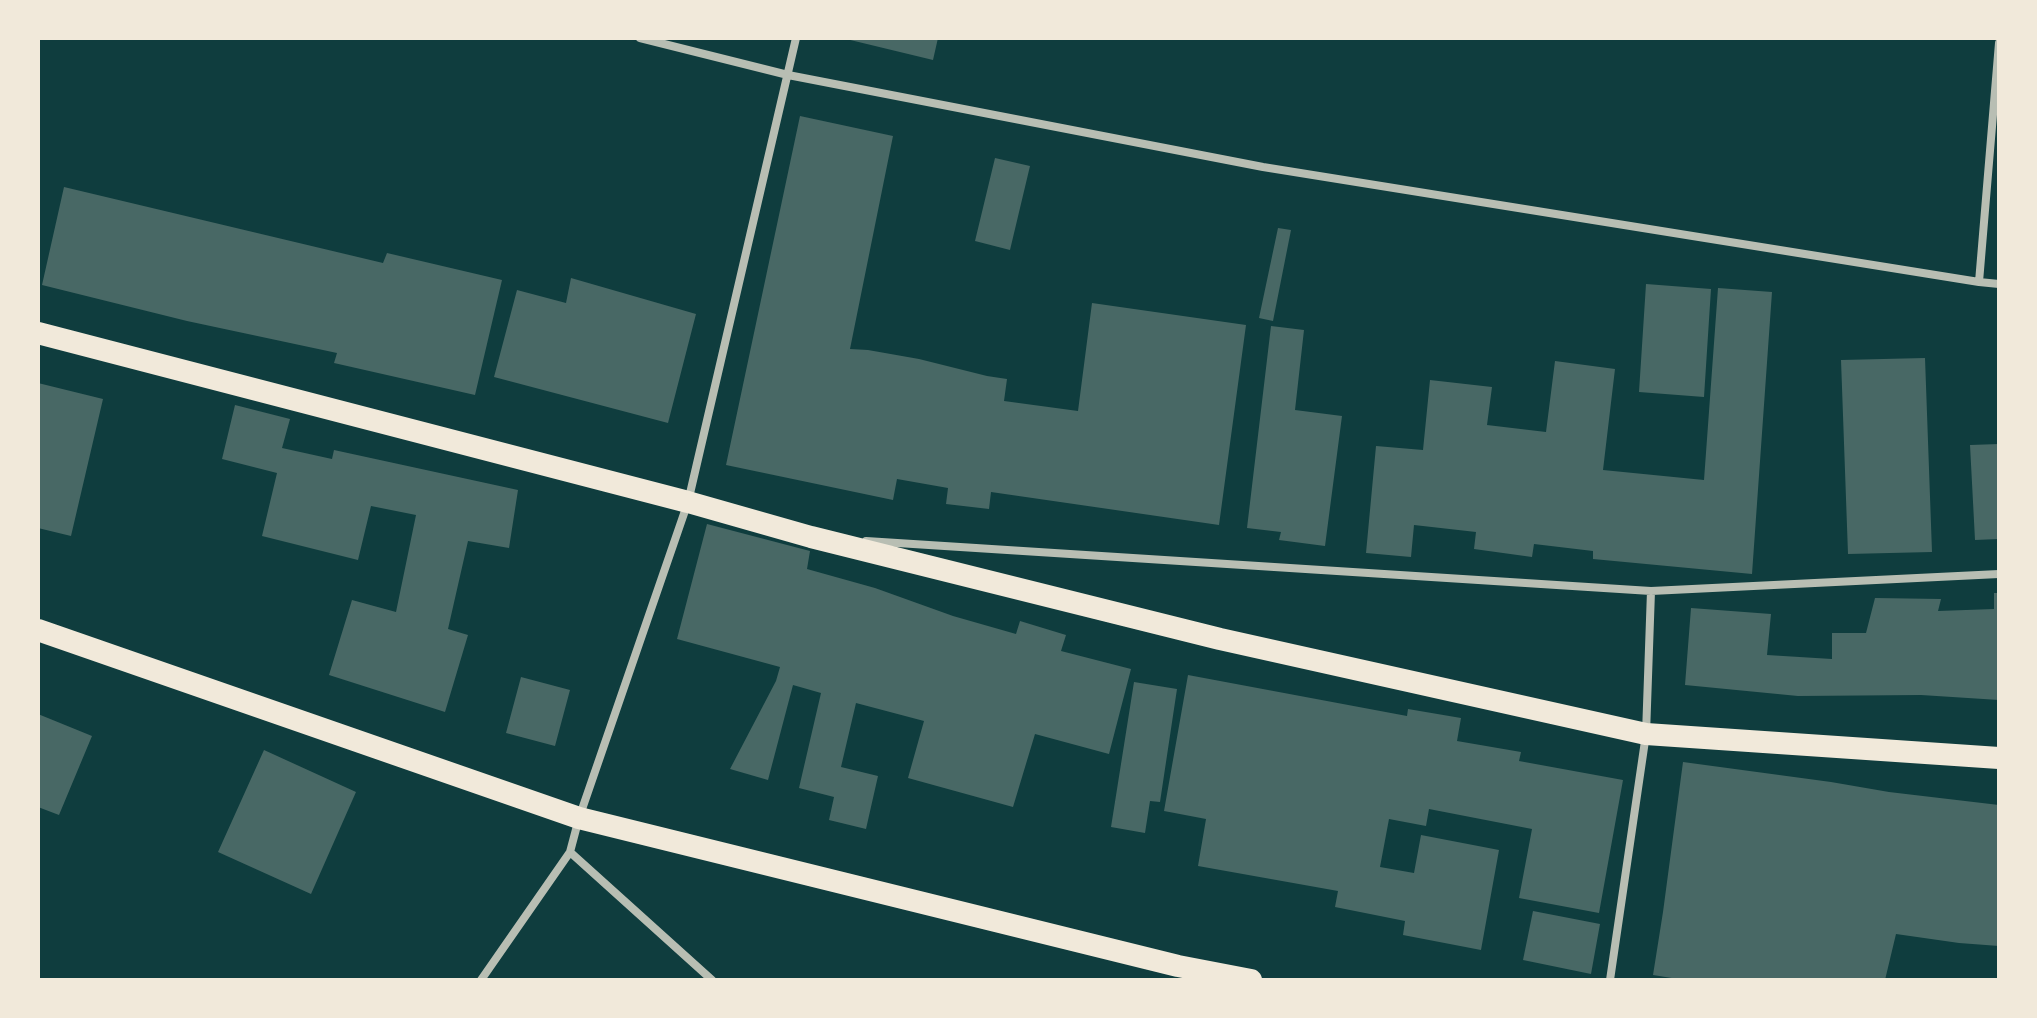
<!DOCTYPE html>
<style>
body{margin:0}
#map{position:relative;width:2037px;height:1018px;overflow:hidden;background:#0f3d3e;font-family:"Golos Text",sans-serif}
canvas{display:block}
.frame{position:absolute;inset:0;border:40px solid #f1e9da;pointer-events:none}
</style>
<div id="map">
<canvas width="2037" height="1018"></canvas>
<div class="frame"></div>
</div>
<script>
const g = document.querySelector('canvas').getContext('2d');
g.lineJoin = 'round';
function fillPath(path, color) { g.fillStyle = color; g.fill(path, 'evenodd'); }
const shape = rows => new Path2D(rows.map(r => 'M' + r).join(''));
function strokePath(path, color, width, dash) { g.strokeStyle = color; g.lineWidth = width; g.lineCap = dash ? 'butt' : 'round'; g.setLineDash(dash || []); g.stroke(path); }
fillPath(shape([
 [842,38,938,38,933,60],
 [800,116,893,136,850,349,868,350,919,359,987,376,1007,379,1004,401,1078,411,1092,303,1246,325,1219,525,991,492,989,509,946,504,948,488,897,479,893,500,726,465],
 [995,158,1030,166,1010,250,975,241],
 [64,187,383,263,387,253,502,280,475,395,334,363,337,353,187,321,42,285],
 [1278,228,1291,230,1273,321,1259,318],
 [571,278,696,314,668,423,494,377,517,290,566,303],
 [1646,284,1711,289,1704,397,1639,392],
 [1718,288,1772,292,1752,574,1593,559,1593,551,1534,544,1532,557,1474,549,1476,532,1414,525,1411,557,1366,553,1376,446,1423,450,1430,380,1492,387,1487,425,1546,432,1555,361,1615,369,1603,470,1704,480],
 [1271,326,1304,330,1295,410,1342,416,1325,546,1279,540,1281,532,1247,528],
 [1925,358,1932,552,1848,554,1841,360],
 [38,383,103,399,71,536,38,528],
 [235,405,290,419,282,448,332,459,334,450,518,490,509,548,468,541,448,629,468,635,445,712,329,675,352,600,396,612,416,515,371,506,358,560,262,536,277,473,222,459],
 [1999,444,1999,539,1975,540,1970,445],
 [707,524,810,551,807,569,875,588,953,616,1016,634,1020,621,1066,635,1061,651,1131,669,1109,754,1035,734,1013,807,908,778,924,721,856,703,841,767,878,776,866,829,829,820,834,797,799,788,821,693,793,685,768,780,730,769,776,681,780,667,677,639],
 [1994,593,1999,593,1999,700,1921,695,1798,696,1685,685,1691,608,1771,614,1767,655,1832,659,1832,633,1866,633,1875,598,1941,599,1938,611,1994,609],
 [1188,675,1407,716,1408,709,1461,718,1457,741,1521,752,1519,761,1623,780,1599,913,1519,898,1532,829,1429,809,1426,826,1389,819,1380,867,1414,873,1421,835,1499,850,1481,950,1403,935,1405,921,1335,907,1338,891,1198,866,1206,819,1164,811],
 [521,677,570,690,555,746,506,733],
 [1134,682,1177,689,1160,802,1150,801,1145,833,1111,827],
 [38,714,92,736,59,815,38,807],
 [264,750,356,792,311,894,218,852],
 [1683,762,1831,782,1889,792,1999,805,1999,946,1959,943,1896,934,1885,980,1684,980,1653,975,1663,912],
 [1533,911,1600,924,1591,974,1523,960]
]), '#486865');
strokePath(shape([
 [640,38,788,75,1263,167,1979,282,1999,284],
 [1979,282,1999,43],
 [866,541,1651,591,1999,574],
 [570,852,712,980],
 [481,980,570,852,579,818,688,502,796,38],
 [1610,980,1646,734,1651,591]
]), '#b8beb3', 8);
strokePath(shape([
 [38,333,688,502,811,537,1220,639,1646,734,1999,758],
 [38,630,579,818,1178,966,1251,980]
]), '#f1e9da', 22);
</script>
